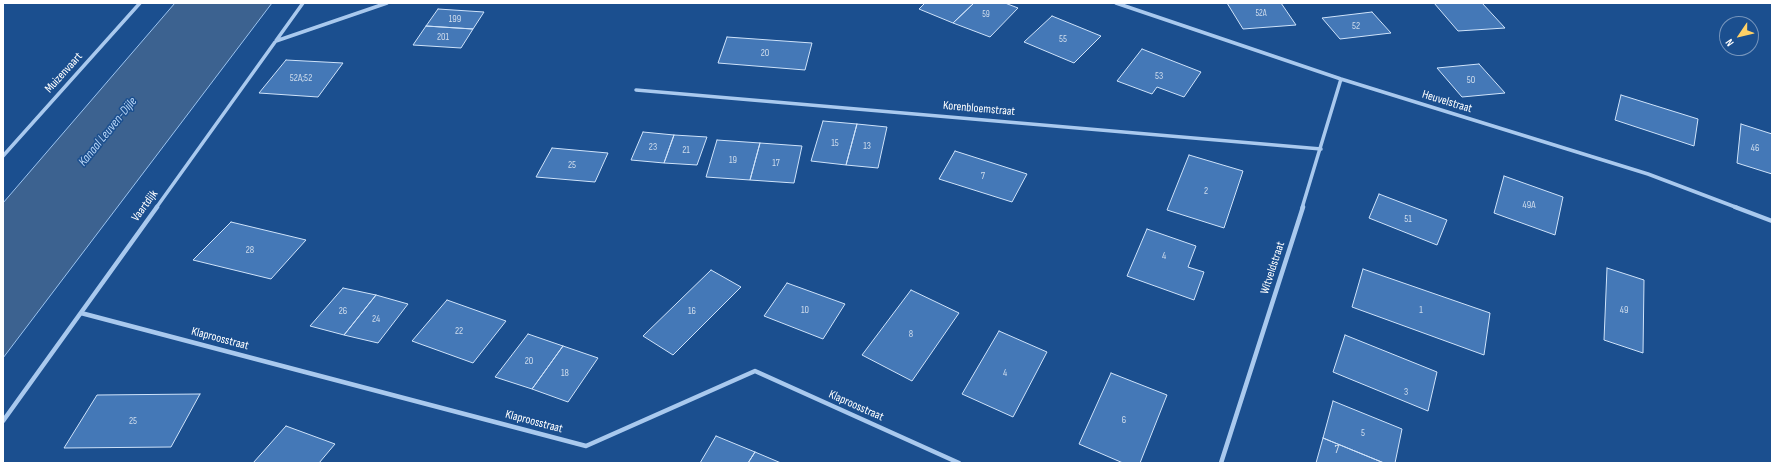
<!DOCTYPE html>
<style>
body{margin:0}
#map{position:relative;width:1775px;height:466px;overflow:hidden;background:#1b4f8f;font-family:"Sofia Sans Condensed",sans-serif}
canvas{display:block}
.frame{position:absolute;inset:0;border:4px solid #fff;pointer-events:none}
.north{position:absolute;left:1719px;top:16px;width:40px;height:40px;box-sizing:border-box;background:#1b4f8f;border:1px solid #7695bc;border-radius:50%;rotate:235deg;font-size:11px;font-weight:700;line-height:16px;text-align:center;color:#fff}
.north::after{content:'';display:block;margin:auto;width:14px;height:18px;background:#ffd166;clip-path:polygon(50% 0,100% 100%,50% 72%,0 100%)}
</style>
<div id="map">
<canvas width="1775" height="466"></canvas>
<div class="frame"></div>
<div class="north">N</div>
</div>
<script>
const g = document.querySelector('canvas').getContext('2d');
g.lineJoin = 'round';
function fillPath(path, color) { g.fillStyle = color; g.fill(path, 'evenodd'); }
const shape = rows => new Path2D(rows.map(r => 'M' + r).join(''));
function strokePath(path, color, width, dash) { g.strokeStyle = color; g.lineWidth = width; g.lineCap = dash ? 'butt' : 'round'; g.setLineDash(dash || []); g.stroke(path); }
function write(font, color, halo, rows, align = 'center') {
  g.font = font + ' "Sofia Sans Condensed",sans-serif'; g.lineWidth = 3; g.setLineDash([]); g.textBaseline = 'middle'; g.strokeStyle = halo; g.fillStyle = color; for (const [text, x, y, turn = 0] of rows) {
    g.save(); g.translate(x, y); g.rotate((+turn || 0) * Math.PI / 180); g.textAlign = isNaN(turn) ? turn : align; if (halo) g.strokeText(text, 0, 0); g.fillText(text, 0, 0); g.restore();
  }
}
const water = shape([
 [175,3,272,3,3,358,3,203,175,3]
]);
fillPath(water, '#3c6290');
strokePath(water, '#9cc4f0', 1);
const building = shape([
 [925,3,974,3,953,23,919,9,925,3],
 [974,3,1005,3,1018,8,990,37,953,23,974,3],
 [1227,3,1281,3,1296,25,1243,29,1227,3],
 [1434,3,1482,3,1505,28,1458,31,1434,3],
 [438,9,484,12,473,29,426,26,438,9],
 [1372,12,1391,33,1340,39,1322,18,1372,12],
 [1052,16,1101,36,1074,63,1024,42,1052,16],
 [426,26,473,29,461,48,413,45,426,26],
 [727,37,812,43,805,70,718,63,727,37],
 [1142,49,1201,72,1184,97,1157,87,1152,94,1117,81,1142,49],
 [286,60,343,63,318,97,259,93,286,60],
 [1479,64,1505,93,1462,97,1437,68,1479,64],
 [1621,95,1698,119,1694,146,1615,120,1621,95],
 [823,121,857,124,846,165,811,161,823,121],
 [857,124,887,127,878,168,846,165,857,124],
 [1741,124,1772,134,1772,174,1737,163,1741,124],
 [643,132,674,135,664,163,631,160,643,132],
 [674,135,707,137,697,165,664,163,674,135],
 [717,140,760,143,750,180,706,177,717,140],
 [760,143,802,146,794,183,750,180,760,143],
 [552,148,608,153,595,182,536,177,552,148],
 [955,151,1027,174,1012,202,939,179,955,151],
 [1189,155,1243,171,1224,228,1167,210,1189,155],
 [1504,176,1563,197,1555,235,1494,213,1504,176],
 [1379,194,1447,220,1437,245,1369,218,1379,194],
 [231,222,306,240,271,279,193,260,231,222],
 [1147,229,1196,246,1188,267,1204,272,1194,300,1127,276,1147,229],
 [1607,268,1644,280,1643,353,1604,340,1607,268],
 [1363,269,1490,313,1484,355,1352,307,1363,269],
 [711,270,741,287,673,355,643,336,711,270],
 [787,283,845,304,823,339,764,316,787,283],
 [343,288,376,295,344,335,310,326,343,288],
 [911,290,959,313,912,381,862,355,911,290],
 [376,295,408,304,378,343,344,335,376,295],
 [447,300,506,321,473,363,412,341,447,300],
 [999,331,1047,352,1013,417,962,394,999,331],
 [528,334,563,346,532,389,495,377,528,334],
 [1345,335,1437,372,1428,411,1333,372,1345,335],
 [563,346,598,358,568,402,532,389,563,346],
 [1111,373,1167,395,1140,463,1123,463,1079,444,1111,373],
 [200,394,171,447,64,448,97,395,200,394],
 [1333,401,1402,429,1395,463,1384,463,1323,438,1333,401],
 [286,426,335,444,319,463,253,463,286,426],
 [716,436,755,452,748,463,700,463,716,436],
 [1323,438,1384,463,1316,463,1323,438],
 [755,452,781,463,748,463,755,452]
]);
fillPath(building, '#4478b7');
strokePath(building, '#cfe3fa', 1);
strokePath(shape([
 [1116,3,1341,79,1648,174,1738,208],
 [276,41,387,3],
 [636,90,1321,149],
 [3,156,140,3],
 [156,208,303,3],
 [1302,208,1341,79]
]), '#a9c9ee', 3.5);
strokePath(shape([
 [1735,207,1772,221],
 [81,313,586,446,755,371,959,463],
 [3,421,157,207],
 [1221,463,1303,207]
]), '#a9c9ee', 4.5);
write('9px', '#d0dded', null, [
 ["52A",1261,14],
 ["59",986,15]
]);
write('10px', '#d0dded', null, [
 ["199",455,19],
 ["52",1356,26],
 ["201",443,37],
 ["55",1063,39],
 ["20",765,53],
 ["53",1159,76],
 ["52A;52",301,78],
 ["50",1471,80],
 ["15",835,143],
 ["13",867,146],
 ["23",653,147],
 ["46",1755,148],
 ["21",686,150],
 ["19",733,160],
 ["17",776,163],
 ["25",572,165],
 ["7",983,176],
 ["2",1206,191],
 ["49A",1529,205],
 ["51",1408,219],
 ["28",250,250],
 ["4",1164,256],
 ["10",805,310],
 ["1",1421,310],
 ["49",1624,310],
 ["26",343,311],
 ["16",692,311],
 ["24",376,319],
 ["22",459,331],
 ["8",911,334],
 ["20",529,361],
 ["18",565,373],
 ["4",1005,373],
 ["3",1406,392],
 ["6",1124,420],
 ["25",133,421],
 ["5",1363,433]
]);
write('12px', '#fff', '#1b4f8f', [
 ["Muizenvaart",64,73,-48],
 ["Heuvelstraat",1447,102,17],
 ["Korenbloemstraat",979,109,5],
 ["Vaartdijk",145,206,-54],
 ["Witveldstraat",1273,268,-72],
 ["Klaproosstraat",220,339,15],
 ["Klaproosstraat",856,406,24],
 ["Klaproosstraat",534,422,15]
]);
write('12px', '#d0dded', null, [
 ["7",1337,450]
]);
write('italic 13px', '#b5d3f5', '#1b4f8f', [
 ["Kanaal Leuven-Dijle",108,132,-51]
]);
</script>
